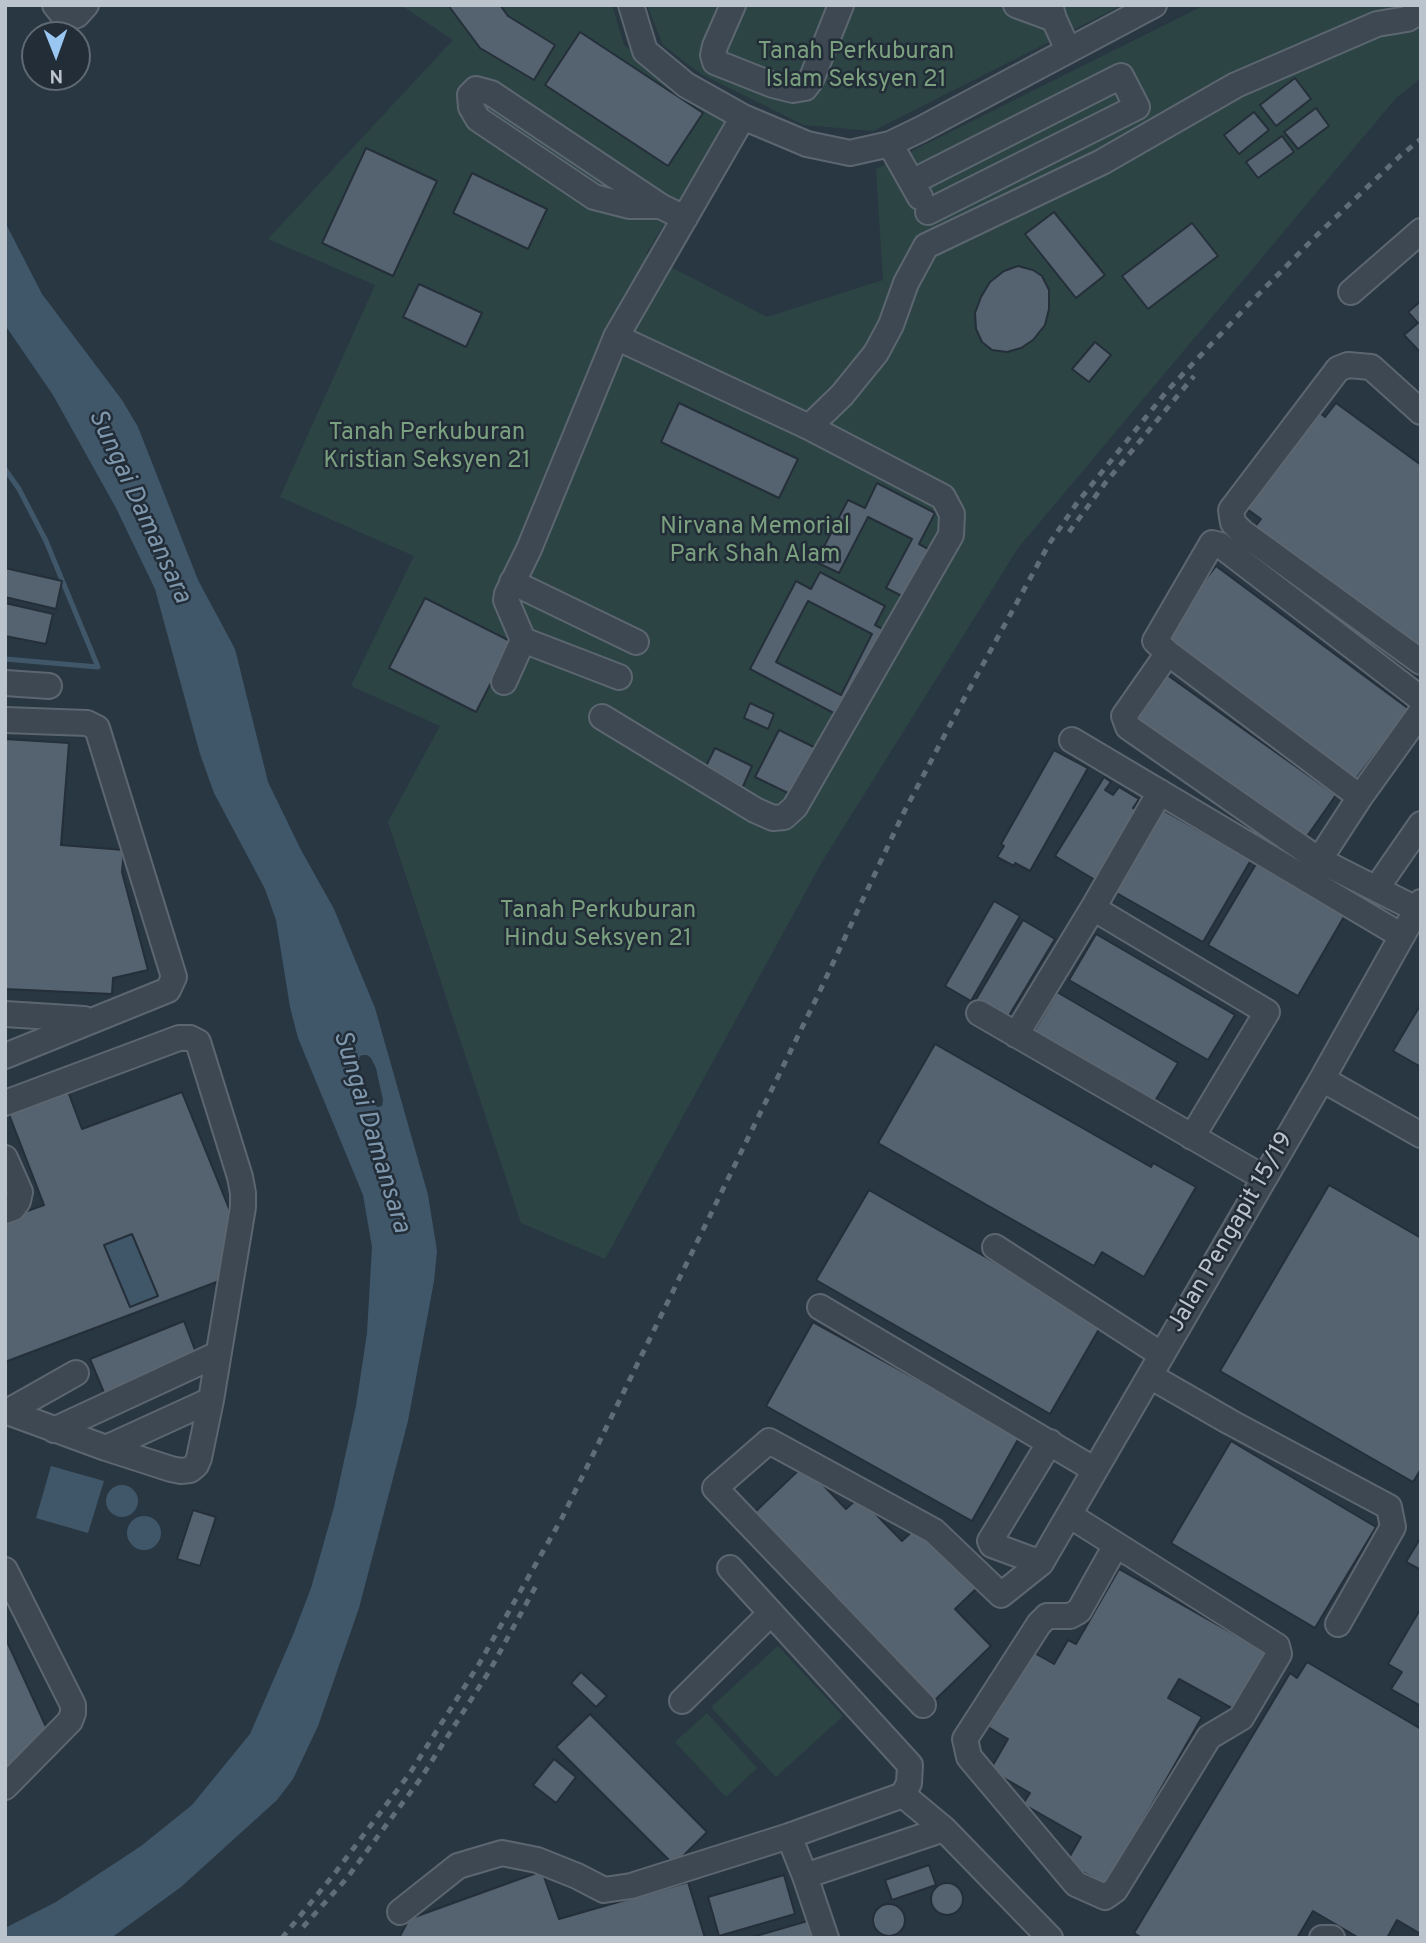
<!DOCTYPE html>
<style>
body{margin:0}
#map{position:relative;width:1426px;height:1943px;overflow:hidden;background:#293742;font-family:Overpass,sans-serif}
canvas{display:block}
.frame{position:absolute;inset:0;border:7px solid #bbc3cc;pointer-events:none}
.north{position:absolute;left:21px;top:21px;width:70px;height:70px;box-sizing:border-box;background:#222d38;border:2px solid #5f6973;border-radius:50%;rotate:179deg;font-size:19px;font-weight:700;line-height:28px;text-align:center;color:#bbc3cc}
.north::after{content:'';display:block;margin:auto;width:24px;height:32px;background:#9ac6f2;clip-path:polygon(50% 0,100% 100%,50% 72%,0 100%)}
</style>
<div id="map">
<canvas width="1426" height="1943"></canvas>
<div class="frame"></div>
<div class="north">N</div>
</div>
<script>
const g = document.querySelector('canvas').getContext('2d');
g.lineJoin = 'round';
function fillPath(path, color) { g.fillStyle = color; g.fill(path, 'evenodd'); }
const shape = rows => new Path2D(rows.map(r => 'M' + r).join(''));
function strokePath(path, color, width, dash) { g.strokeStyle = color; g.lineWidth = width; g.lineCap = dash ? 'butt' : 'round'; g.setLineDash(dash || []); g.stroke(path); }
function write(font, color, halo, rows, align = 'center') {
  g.font = font + ' Overpass,sans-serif'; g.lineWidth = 5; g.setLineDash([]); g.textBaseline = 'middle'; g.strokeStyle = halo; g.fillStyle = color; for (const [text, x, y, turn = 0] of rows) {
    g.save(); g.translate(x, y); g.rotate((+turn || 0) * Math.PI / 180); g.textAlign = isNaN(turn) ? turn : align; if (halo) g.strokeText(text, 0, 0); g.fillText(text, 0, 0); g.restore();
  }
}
fillPath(shape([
 [401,5,612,5,624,45,727,122,646,254,767,317,883,280,876,169,1205,5,1421,5,1421,78,1396,98,1018,548,823,860,605,1259,521,1223,388,822,440,726,351,686,414,556,280,497,375,285,268,239,453,40],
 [647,5,1122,5,873,131,804,125,701,74,663,45],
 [778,1646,843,1716,776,1777,711,1707],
 [707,1713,757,1768,726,1797,675,1742]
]), '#2c4544');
fillPath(shape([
 [5,222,42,294,122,400,138,427,198,580,235,649,268,782,301,850,334,909,375,1008,428,1195,437,1251,434,1281,408,1421,359,1608,318,1726,293,1779,277,1800,181,1887,111,1938,5,1938,5,1928,56,1902,141,1846,192,1805,250,1734,293,1635,311,1588,334,1507,356,1406,367,1333,372,1247,363,1195,298,1038,290,1007,276,920,265,889,214,793,200,754,155,589,116,508,53,395,5,325],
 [363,1055,367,1055,371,1058,376,1068,383,1100,382,1106,377,1107,370,1099,360,1079,357,1063,360,1056],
 [132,1234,158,1296,130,1307,104,1245],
 [51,1466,104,1481,88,1533,36,1518],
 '106 1501a16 16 0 1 1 32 0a16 16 0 1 1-32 0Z',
 '127 1533a17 17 0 1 1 34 0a17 17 0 1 1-34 0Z'
]), '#40576a');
strokePath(shape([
 [5,469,19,489,46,541,98,667,5,659]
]), '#40576a', 5);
const building = shape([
 [448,5,500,5,508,16,555,45,534,80,480,48,448,5],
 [580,32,703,113,668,166,545,85,580,32],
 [1295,78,1311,99,1276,126,1260,105,1295,78],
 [1316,108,1329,126,1298,149,1284,132,1316,108],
 [1254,112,1269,130,1239,154,1224,135,1254,112],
 [1282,136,1294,152,1258,178,1246,162,1282,136],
 [366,148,437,181,393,276,322,243,366,148],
 [472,173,547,209,528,249,453,213,472,173],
 [1054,212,1105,275,1076,298,1025,234,1054,212],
 [1192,223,1218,256,1148,309,1122,276,1192,223],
 [1018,266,1033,270,1042,276,1049,290,1049,309,1045,325,1033,340,1021,348,1007,352,992,350,982,342,976,329,975,313,981,297,990,282,1004,271,1018,266],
 [419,284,482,313,466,347,403,317,419,284],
 [1421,301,1421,353,1404,335,1418,323,1408,312,1421,301],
 [1095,342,1111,355,1089,382,1072,369,1095,342],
 [679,403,798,459,779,498,661,442,679,403],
 [1336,403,1421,465,1421,651,1253,529,1261,519,1247,509,1319,412,1325,417,1336,403],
 [877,483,935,513,919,544,932,551,908,599,886,588,912,539,868,517,839,573,816,562,848,500,865,508,877,483],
 [1216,566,1409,709,1355,780,1162,636,1216,566],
 [5,568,62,581,56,609,5,597,5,568],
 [820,572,885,606,875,625,890,633,845,719,750,669,796,581,811,589,820,572],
 [808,601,872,634,841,695,776,662,808,601],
 [425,598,512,642,476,712,389,668,425,598],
 [5,603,53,614,46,644,5,636,5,603],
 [1163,672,1336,795,1303,842,1129,719,1163,672],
 [750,703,774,714,768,729,744,718,750,703],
 [779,730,818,749,794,796,755,777,779,730],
 [5,739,69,743,61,845,124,850,122,872,148,970,113,978,112,994,5,989,5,739],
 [715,748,752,766,741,791,703,772,715,748],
 [1054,750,1088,768,1030,871,1015,863,1014,866,997,857,1004,846,1001,844,1054,750],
 [1104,777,1111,782,1105,790,1113,795,1119,787,1139,799,1133,808,1137,810,1095,880,1055,856,1104,777],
 [1161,809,1251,860,1203,942,1113,891,1161,809],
 [1256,864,1345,915,1298,996,1208,945,1256,864],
 [994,901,1020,916,971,1001,945,986,994,901],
 [1023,920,1055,939,1007,1019,975,1001,1023,920],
 [1096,934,1235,1015,1208,1060,1069,980,1096,934],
 [1057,992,1178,1063,1152,1106,1031,1036,1057,992],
 [1421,1004,1421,1067,1393,1051,1421,1004],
 [935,1044,1151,1167,1153,1163,1196,1187,1144,1277,1102,1252,1094,1266,878,1143,935,1044],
 [63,1078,82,1129,182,1092,235,1223,227,1278,5,1362,5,1219,44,1205,5,1104,63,1078],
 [132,1234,158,1296,130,1307,104,1245,132,1234],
 [1329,1185,1421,1238,1421,1469,1413,1482,1220,1371,1329,1185],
 [869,1190,1102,1324,1050,1414,816,1280,869,1190],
 [184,1321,198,1358,105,1395,90,1359,184,1321],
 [813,1322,1020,1436,972,1521,766,1406,813,1322],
 [1231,1441,1376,1527,1315,1628,1171,1543,1231,1441],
 [804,1465,846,1509,859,1497,902,1541,917,1527,977,1588,955,1609,991,1646,935,1700,754,1513,804,1465],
 [193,1510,216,1517,200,1566,177,1559,193,1510],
 [1421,1537,1421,1570,1406,1562,1421,1537],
 [1119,1569,1269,1654,1237,1711,1179,1679,1168,1698,1202,1717,1106,1885,1066,1863,1081,1837,1023,1804,1030,1793,990,1770,1008,1739,988,1727,1031,1651,1054,1664,1068,1640,1076,1644,1119,1569],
 [1421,1608,1421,1706,1391,1689,1402,1672,1388,1664,1421,1608],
 [5,1637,47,1729,5,1776,5,1637],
 [1307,1662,1421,1729,1421,1934,1397,1920,1387,1938,1359,1938,1313,1911,1297,1938,1142,1938,1134,1933,1290,1673,1297,1678,1307,1662],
 [581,1672,607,1696,596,1707,571,1683,581,1672],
 [590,1714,707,1832,674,1865,556,1747,590,1714],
 [554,1759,576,1777,556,1803,533,1785,554,1759],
 [929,1865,936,1885,892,1900,885,1880,929,1865],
 [542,1871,559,1919,688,1882,705,1938,399,1938,409,1919,542,1871],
 [784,1875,795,1914,719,1936,708,1897,784,1875],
 '931 1899a16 16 0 1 1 32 0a16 16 0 1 1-32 0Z',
 '873 1920a16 16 0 1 1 32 0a16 16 0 1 1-32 0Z',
 [811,1920,816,1938,749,1938,811,1920]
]);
fillPath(building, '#55626f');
strokePath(building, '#242f3a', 2);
const minor = shape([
 [55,5,63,15,71,17,77,15,86,5],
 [631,5,645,51,686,85,743,117,807,144,850,153,890,144,921,129,1154,5],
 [733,5,715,46,713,55,715,62,773,85,793,90,805,88,811,80,841,5],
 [1016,5,1054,19],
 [1050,5,1054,19,1068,50],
 [890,144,920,197],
 [912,182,1121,76,1137,107,928,212],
 [660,206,629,206,594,197,478,119,471,107,470,95,476,89,491,93,660,206,685,218],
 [1351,292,1421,231],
 [1421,412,1371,367,1348,365,1338,369,1231,510,1233,523,1242,532,1421,662],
 [809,427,842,395,876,353,891,325,906,283,926,246,1102,162,1236,85,1377,24,1407,19,1421,11],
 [512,582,636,642],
 [523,640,619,677],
 [1168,653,1124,716,1128,727,1319,860,1416,909],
 [504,682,523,640,506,600,507,594,529,549,616,337,743,117],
 [5,683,49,686],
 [602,717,755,810,773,818,784,817,795,807,951,535,952,514,943,497,809,427,616,337],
 [5,720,87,723,97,728,174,977,168,990,5,1056],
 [1072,740,1402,936],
 [1360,797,1168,653,1155,641,1212,543,1220,545,1421,699],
 [1319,860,1360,797,1421,712],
 [1376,889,1421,824],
 [1093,908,1160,792],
 [979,1013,1264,1178],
 [5,1014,84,1019],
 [1016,1035,1093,908,1267,1012,1192,1137],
 [1322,1079,1421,1135],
 [5,1103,179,1038,190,1038,198,1042,240,1177,243,1193,243,1207,211,1400,199,1458,196,1465,190,1470,181,1471,171,1469,106,1448,5,1411],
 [5,1158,20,1192,18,1201,13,1208,5,1211],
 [995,1247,1162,1355],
 [820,1307,1095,1470],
 [1150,1376,1230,1422,1389,1507,1393,1527,1338,1624],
 [7,1412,76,1373],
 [54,1430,218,1354],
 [106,1448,211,1400],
 [1069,1515,1277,1646,1279,1654,1241,1718,1209,1737,1115,1890,1105,1897,1076,1884,969,1757,965,1739,1039,1624,1047,1616,1070,1616,1079,1611,1116,1545],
 [1041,1563,992,1545,990,1541,1050,1442],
 [730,1568,910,1765,909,1783,903,1795],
 [5,1570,73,1705,73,1713,70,1721,5,1787],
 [682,1701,771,1613],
 [923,1705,715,1488,769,1441,934,1531,1001,1595,1041,1563,1322,1079,1421,902],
 [789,1836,805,1876,826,1938],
 [805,1876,944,1829,1050,1938],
 [400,1912,458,1866,502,1853,537,1860,577,1876,604,1890,631,1886,789,1836,903,1795,944,1829],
 [1322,1938,1332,1938]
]);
strokePath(minor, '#5c6670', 28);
strokePath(minor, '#3e4852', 24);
strokePath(shape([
 [1069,532,1106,482,1194,376],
 [303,1927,347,1878,421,1778,490,1670,537,1584],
 [282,1938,335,1873,410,1773,479,1664,562,1518,818,995,903,814,959,708,1049,544,1077,503,1167,391,1251,302,1315,237,1400,156,1421,139]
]), '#606d79', 5, [7, 7]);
write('24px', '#7ba07f', '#222d38', [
 ["Tanah Perkuburan",856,53],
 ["Islam Seksyen 21",856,81],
 ["Tanah Perkuburan",427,434],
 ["Kristian Seksyen 21",427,462],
 ["Nirvana Memorial",755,528],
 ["Park Shah Alam",755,556],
 ["Tanah Perkuburan",598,912],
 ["Hindu Seksyen 21",598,940]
]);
write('24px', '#bbc3cc', '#222d38', [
 ["Jalan Pengapit 15/19",1232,1233,-60]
]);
write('italic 26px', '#7e97ac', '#222d38', [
 ["Sungai Damansara",138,507,65],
 ["Sungai Damansara",370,1132,73]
]);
</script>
